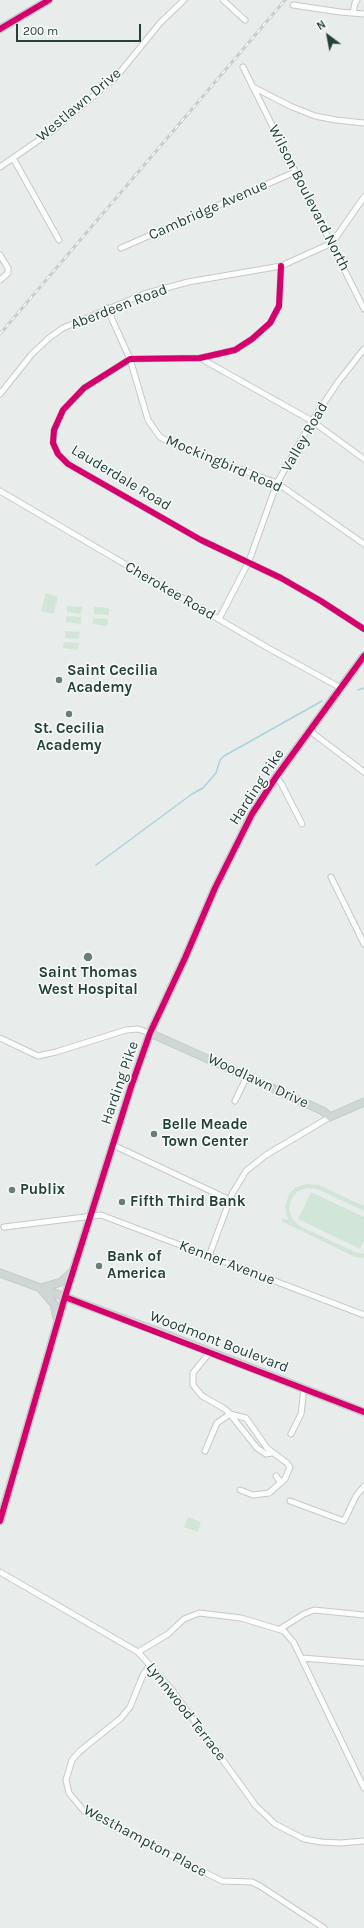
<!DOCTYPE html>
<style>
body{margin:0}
#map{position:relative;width:364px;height:1928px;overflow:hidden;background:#e8edeb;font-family:Karla,sans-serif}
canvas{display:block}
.north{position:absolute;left:308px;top:16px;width:40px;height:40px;-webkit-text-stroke:3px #f7fbf9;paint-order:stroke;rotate:328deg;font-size:11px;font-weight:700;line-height:16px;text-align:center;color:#24423a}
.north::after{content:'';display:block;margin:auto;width:14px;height:18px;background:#24423a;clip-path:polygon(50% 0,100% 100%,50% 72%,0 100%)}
.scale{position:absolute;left:16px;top:24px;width:125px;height:18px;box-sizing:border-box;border:2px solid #24423a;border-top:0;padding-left:5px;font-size:12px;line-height:14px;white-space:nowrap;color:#24423a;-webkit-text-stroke:3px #f7fbf9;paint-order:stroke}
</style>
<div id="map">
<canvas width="364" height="1928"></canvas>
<div class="north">N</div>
<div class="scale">200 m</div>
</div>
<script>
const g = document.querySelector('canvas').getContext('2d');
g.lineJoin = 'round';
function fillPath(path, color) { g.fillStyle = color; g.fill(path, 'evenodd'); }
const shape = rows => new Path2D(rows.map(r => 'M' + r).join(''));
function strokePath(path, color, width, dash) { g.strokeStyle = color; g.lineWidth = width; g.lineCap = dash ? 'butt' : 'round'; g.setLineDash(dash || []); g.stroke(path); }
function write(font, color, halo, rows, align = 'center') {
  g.font = font + ' Karla,sans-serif'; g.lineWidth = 3; g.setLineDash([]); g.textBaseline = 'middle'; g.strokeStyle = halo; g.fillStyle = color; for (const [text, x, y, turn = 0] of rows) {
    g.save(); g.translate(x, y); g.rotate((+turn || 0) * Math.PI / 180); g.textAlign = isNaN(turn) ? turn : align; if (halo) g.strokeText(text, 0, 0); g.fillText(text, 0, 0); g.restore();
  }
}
fillPath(shape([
 [46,593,58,597,53,614,41,611],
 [67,606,82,607,81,614,67,612],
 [94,607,109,608,109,615,94,614],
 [66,616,81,617,81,624,66,622],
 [93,618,108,619,107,626,93,624],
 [65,631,80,632,79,639,65,638],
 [64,642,79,643,78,650,63,648],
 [307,1184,319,1185,364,1206,364,1211,317,1189,307,1188,297,1192,291,1200,289,1210,293,1220,300,1226,355,1252,364,1254,364,1258,355,1257,281,1221,283,1218,288,1220,285,1207,289,1194,296,1187],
 [311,1192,364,1217,364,1240,360,1249,298,1219],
 [188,1517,201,1522,198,1532,184,1527]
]), '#d1e6d8');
strokePath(shape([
 [358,690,364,688],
 [96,865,192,794,203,788,216,773,220,760,224,756,322,701]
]), '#a9d4db', 1.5);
const minor = shape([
 [223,0,245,20],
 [293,5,340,12,364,14],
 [353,13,355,3,357,0],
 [243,67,364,309],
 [253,87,290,106,315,116,336,120,364,123],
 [13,158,59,240],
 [0,167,52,131,117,76,160,23,184,0],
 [121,248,295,172],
 [0,255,8,268,8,273,0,280],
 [281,266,279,306,270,323,252,339,235,350,200,358,130,359,84,388,63,410,54,430,53,443,58,454,68,464,201,540,281,578,321,601,364,629],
 [107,308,130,359,148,420,160,437,177,446,277,483,364,544],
 [200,358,312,421,364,459],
 [0,394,32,354,49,338,63,328,144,294,188,282,281,266,332,243,364,197],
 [0,491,268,648,341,688],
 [219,619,249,561,277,483,312,421,338,382,364,349],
 [310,731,364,772],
 [276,777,281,783,302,824],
 [331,877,364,944],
 [0,1038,38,1056,56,1052,126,1030,138,1029,150,1033],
 [235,1101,247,1076],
 [113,1145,230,1200],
 [4,1227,101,1215,364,1315],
 [209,1256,232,1194,246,1171,266,1155,330,1117],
 [230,1414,246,1418,267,1448,287,1463,290,1467,285,1479,269,1493,253,1495,240,1490],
 [230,1414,257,1448,266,1454,272,1453],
 [291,1434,301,1414,304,1389],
 [205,1451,217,1423,230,1414,225,1409,202,1396,193,1385,193,1373,210,1352],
 [276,1476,281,1483],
 [290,1501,344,1521,356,1496,364,1486],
 [0,1572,138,1652,172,1690,256,1806,275,1824,304,1839,321,1842,341,1843,364,1841],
 [280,1629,304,1614,314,1610,364,1615],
 [138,1652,168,1634,184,1619,199,1613,241,1618,284,1631,294,1643,364,1788],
 [302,1658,364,1663],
 [150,1665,143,1675,130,1707,121,1718,80,1751,72,1760,66,1780,69,1793,84,1811,222,1881,252,1882,260,1886,324,1928]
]);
const major = shape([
 [0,29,49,0],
 [150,1033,323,1111,330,1117,364,1102],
 [0,1273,162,1333,364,1412],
 [41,1288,61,1282,72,1272],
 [42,1290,54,1304,57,1318],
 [0,1521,65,1297,131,1087,150,1033,185,958,215,888,252,814,276,777,364,656]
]);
strokePath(minor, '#c5cac8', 7);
strokePath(major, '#c3ccc9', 9);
strokePath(minor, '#fcfcfc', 5);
strokePath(major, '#cfd7d5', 7);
const rail = shape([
 [0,334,285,0]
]);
strokePath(rail, '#c9cdcc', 3);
strokePath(rail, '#f7fbf9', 1.5, [4.5]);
strokePath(shape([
 [0,29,49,0],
 [281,266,279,306,270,323,252,339,235,350,200,358,130,359,84,388,63,410,54,430,53,443,58,454,68,464,201,540,281,578,321,601,364,629],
 [65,1297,364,1412],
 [0,1521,65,1297,131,1087,150,1033,185,958,215,888,252,814,276,777,364,656]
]), '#d6006c', 6);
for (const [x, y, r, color] of [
 [59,680,4,"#697e78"],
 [69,714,4,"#697e78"],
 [88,957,5,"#697e78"],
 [154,1134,4,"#697e78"],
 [12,1190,4,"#697e78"],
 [122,1202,4,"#697e78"],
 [99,1266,4,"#697e78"]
]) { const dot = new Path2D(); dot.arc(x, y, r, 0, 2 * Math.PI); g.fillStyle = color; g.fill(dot); strokePath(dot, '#f7fbf9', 1.5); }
write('15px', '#24423a', '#f7fbf9', [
 ["Westlawn Drive",79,105,-40],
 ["Wilson Boulevard North",309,198,63],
 ["Cambridge Avenue",208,210,-24],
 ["Aberdeen Road",119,307,-21],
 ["Valley Road",305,437,-60],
 ["Mockingbird Road",224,464,23],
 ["Lauderdale Road",121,478,31],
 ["Cherokee Road",170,591,30],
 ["Harding Pike",257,787,-57],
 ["Woodlawn Drive",258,1081,25],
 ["Harding Pike",120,1083,-71],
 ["Kenner Avenue",227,1263,21],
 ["Woodmont Boulevard",219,1342,21],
 ["Lynnwood Terrace",186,1712,52],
 ["Westhampton Place",145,1841,28]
]);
write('bold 15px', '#24423a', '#f7fbf9', [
 ["Saint Cecilia",67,671],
 ["Academy",67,688],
 ["St. Cecilia",69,729,"center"],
 ["Academy",69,746,"center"],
 ["Saint Thomas",88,973,"center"],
 ["West Hospital",88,990,"center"],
 ["Belle Meade",162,1125],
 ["Town Center",162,1142],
 ["Publix",20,1190],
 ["Fifth Third Bank",130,1202],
 ["Bank of",107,1257],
 ["America",107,1274]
], 'left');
</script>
